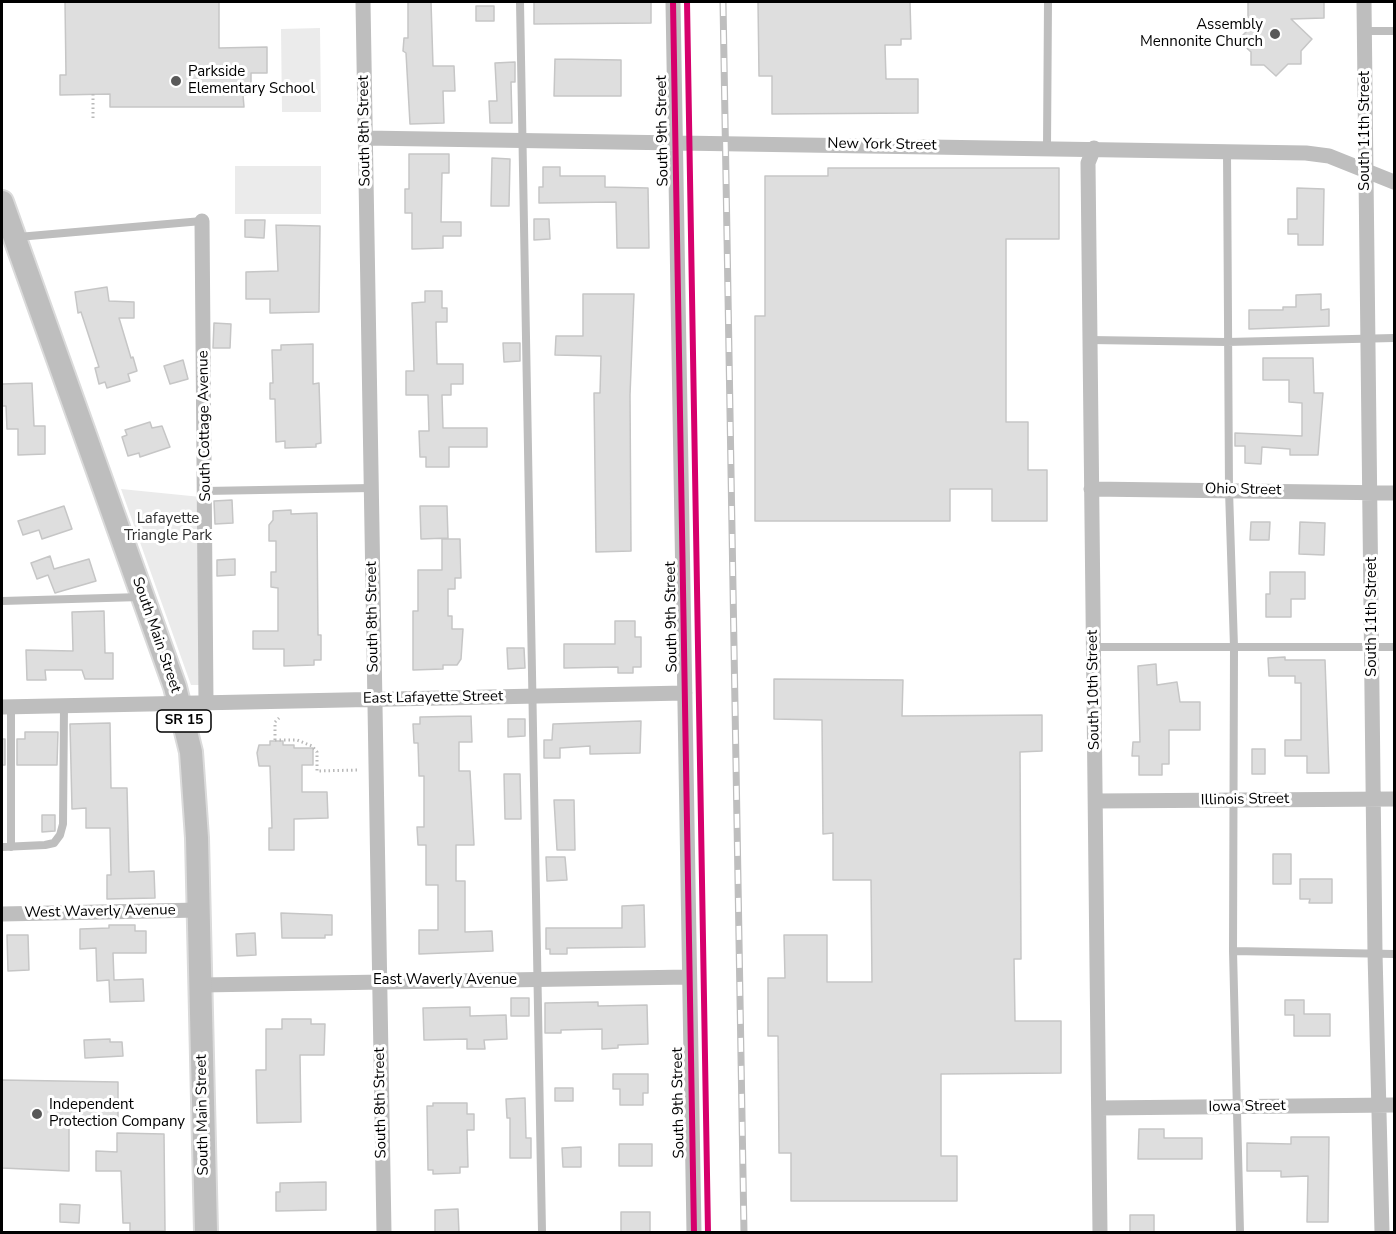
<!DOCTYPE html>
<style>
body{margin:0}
#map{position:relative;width:1396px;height:1234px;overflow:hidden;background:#fff;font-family:"Nunito Sans",sans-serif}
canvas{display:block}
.frame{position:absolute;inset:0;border:3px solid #000;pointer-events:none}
</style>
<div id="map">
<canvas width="1396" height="1234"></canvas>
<div class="frame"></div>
</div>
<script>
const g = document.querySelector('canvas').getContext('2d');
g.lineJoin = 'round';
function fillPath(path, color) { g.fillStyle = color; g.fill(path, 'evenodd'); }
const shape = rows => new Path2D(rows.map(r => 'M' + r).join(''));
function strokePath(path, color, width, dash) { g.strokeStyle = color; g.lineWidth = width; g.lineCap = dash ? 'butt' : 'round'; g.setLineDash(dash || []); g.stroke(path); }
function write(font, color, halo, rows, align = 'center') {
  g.font = font + ' "Nunito Sans",sans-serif'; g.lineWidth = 6; g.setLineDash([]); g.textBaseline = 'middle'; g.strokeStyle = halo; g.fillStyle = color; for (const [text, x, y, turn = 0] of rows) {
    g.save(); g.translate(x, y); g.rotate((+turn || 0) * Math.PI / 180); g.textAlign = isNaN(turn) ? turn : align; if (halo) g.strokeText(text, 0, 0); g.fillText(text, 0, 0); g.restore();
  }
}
fillPath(shape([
 [320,28,321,112,282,112,281,29],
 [235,166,321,166,321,214,235,214],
 [121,489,201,497,199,685,191,685]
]), '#ebebeb');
const building = shape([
 [65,2,219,2,219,48,267,47,267,73,251,73,251,95,243,95,244,107,110,107,110,94,60,95,60,75,66,75,65,2],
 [408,2,431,2,433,66,454,66,455,91,443,91,444,123,410,124,406,53,403,51,404,38,408,38,408,2],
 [534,2,651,2,651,23,534,24,534,2],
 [758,2,910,2,911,39,901,39,901,45,885,45,886,79,918,79,918,113,772,114,772,76,759,76,758,2],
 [1248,2,1324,2,1324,18,1291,19,1312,39,1301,51,1301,64,1288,64,1276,76,1264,65,1251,65,1251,52,1238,40,1248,30,1248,2],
 [476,6,494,6,494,21,476,21,476,6],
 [555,59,621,60,621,96,554,96,555,59],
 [515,62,515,82,511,82,512,123,490,123,489,101,497,101,495,63,515,62],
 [409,154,449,154,449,173,442,173,441,222,461,222,461,236,443,236,443,248,412,249,412,213,405,213,405,189,409,189,409,154],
 [492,158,510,159,509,206,491,206,492,158],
 [543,167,560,167,560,176,605,176,605,187,648,188,649,248,617,248,616,202,539,203,539,187,543,187,543,167],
 [828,168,1059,168,1059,239,1006,239,1006,422,1028,422,1028,470,1047,470,1047,521,992,521,992,489,950,489,950,521,755,521,755,316,765,316,765,176,828,176,828,168],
 [1297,188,1324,189,1323,245,1298,245,1298,234,1288,234,1288,219,1297,219,1297,188],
 [534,219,549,219,550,239,534,240,534,219],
 [245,220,265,220,264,238,245,237,245,220],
 [276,225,320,226,319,312,270,313,270,299,246,299,246,272,278,271,276,225],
 [107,287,109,301,134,302,134,318,119,318,131,358,133,357,137,371,128,374,130,381,107,388,105,382,99,384,95,368,99,367,81,312,78,313,75,292,107,287],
 [425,291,442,291,442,308,447,308,447,322,436,322,437,364,463,364,463,384,451,384,451,395,442,395,443,428,487,428,487,447,449,447,449,467,426,467,426,457,420,457,419,431,429,431,428,395,406,395,406,371,414,371,412,303,425,302,425,291],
 [583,294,634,294,630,395,631,551,596,552,594,393,600,393,601,356,555,355,556,336,583,336,583,294],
 [1321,294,1321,310,1329,309,1329,326,1249,329,1249,310,1283,310,1283,307,1296,307,1296,295,1321,294],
 [214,323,231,324,230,348,213,348,214,323],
 [503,343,520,343,520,361,504,362,503,343],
 [313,344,313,384,319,383,321,443,316,444,316,447,285,448,285,441,276,442,275,399,270,399,270,383,273,383,272,350,281,350,281,345,313,344],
 [1263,358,1313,358,1314,393,1323,393,1318,455,1290,455,1290,449,1262,447,1261,464,1245,463,1245,446,1235,446,1235,433,1302,436,1302,403,1289,402,1289,380,1263,380,1263,358],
 [183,360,188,379,170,384,164,366,183,360],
 [32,383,34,426,45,426,45,454,18,455,18,429,7,429,6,406,2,406,2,384,32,383],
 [150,422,152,428,162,426,170,447,140,457,139,453,128,456,122,437,127,435,125,430,150,422],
 [232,500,233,523,215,524,214,501,232,500],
 [64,506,72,529,42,539,39,530,23,535,18,521,64,506],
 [420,506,447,506,448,538,421,539,420,506],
 [291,510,291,514,317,513,318,635,321,635,321,660,314,660,314,665,284,666,284,649,253,649,253,631,278,631,278,588,271,587,271,572,276,572,276,541,269,541,269,525,273,520,273,511,291,510],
 [1251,522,1270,522,1269,540,1250,540,1251,522],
 [1300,522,1325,523,1324,555,1299,554,1300,522],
 [442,539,460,539,461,578,455,578,455,589,448,589,448,616,452,616,452,629,463,629,461,659,457,665,443,665,443,669,413,670,413,611,418,611,418,570,442,570,442,539],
 [50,556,54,569,89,559,96,581,55,593,48,575,37,579,31,563,50,556],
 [235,559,235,575,217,576,217,560,235,559],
 [1270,572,1305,572,1305,599,1291,599,1291,617,1266,617,1266,594,1270,594,1270,572],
 [104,611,105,653,113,653,113,679,85,679,82,670,45,670,46,680,27,680,26,650,73,651,72,612,104,611],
 [615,621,635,621,635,637,641,637,641,667,633,667,633,673,618,673,618,667,564,668,564,644,615,644,615,621],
 [507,648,524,648,525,668,508,669,507,648],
 [1285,657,1285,660,1325,660,1329,773,1307,773,1307,756,1285,756,1285,740,1301,740,1301,683,1295,683,1295,676,1269,676,1268,658,1285,657],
 [1156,664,1157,685,1177,682,1180,702,1200,702,1200,730,1169,730,1169,764,1162,764,1162,775,1139,775,1139,756,1132,756,1133,742,1140,742,1138,666,1156,664],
 [774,679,903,680,902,716,1042,715,1042,751,1020,752,1021,959,1014,959,1015,1021,1061,1021,1061,1073,941,1074,941,1156,957,1156,957,1201,791,1201,791,1153,779,1153,778,1036,768,1036,768,978,785,978,784,935,827,935,827,982,872,982,871,880,833,880,833,833,823,834,822,720,774,719,774,679],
 [471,716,472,742,459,742,459,771,470,771,474,845,456,845,456,881,465,881,465,932,492,931,493,951,419,954,419,930,438,930,438,885,426,885,426,845,418,845,417,827,424,827,424,776,419,776,418,743,414,743,413,724,420,724,420,717,471,716],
 [508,719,525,719,525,736,508,737,508,719],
 [641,721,640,753,590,754,590,746,560,748,560,758,544,758,544,740,552,740,553,724,641,721],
 [110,723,111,788,127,788,129,872,154,871,155,898,107,899,107,875,111,875,110,828,86,828,86,808,72,809,70,724,110,723],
 [25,732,58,732,57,765,17,765,17,739,25,739,25,732],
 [2,739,5,739,5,765,2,765,2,739],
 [270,741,283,741,283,745,294,745,294,748,313,748,313,765,302,765,302,792,327,792,328,818,294,819,294,850,269,850,269,828,272,828,270,766,259,766,257,753,259,745,270,745,270,741],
 [1252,749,1265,749,1265,774,1252,774,1252,749],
 [504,774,520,774,521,819,505,819,504,774],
 [554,800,574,800,575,850,557,850,554,800],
 [42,815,55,815,55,831,42,832,42,815],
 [1273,854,1291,854,1291,884,1273,884,1273,854],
 [546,857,565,857,567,880,547,881,546,857],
 [1300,879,1332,879,1332,903,1309,903,1310,899,1300,899,1300,879],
 [644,905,645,947,567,948,567,954,550,954,550,949,546,949,546,928,622,928,622,906,644,905],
 [281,913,332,915,332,935,325,935,325,938,282,938,281,913],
 [109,925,135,925,135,931,146,931,146,953,113,953,114,980,143,979,144,1001,110,1002,109,980,97,981,96,948,80,949,80,929,109,928,109,925],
 [255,933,256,955,237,956,236,934,255,933],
 [7,935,28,935,29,970,8,971,7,935],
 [511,998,529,998,529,1016,511,1016,511,998],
 [1285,1000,1304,1000,1304,1014,1330,1014,1330,1036,1294,1036,1294,1015,1285,1015,1285,1000],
 [598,1002,598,1006,647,1005,648,1044,618,1045,618,1048,602,1049,602,1029,561,1030,561,1033,545,1033,545,1003,598,1002],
 [470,1007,470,1016,506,1015,507,1039,484,1040,485,1049,467,1049,467,1039,424,1040,423,1008,470,1007],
 [282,1019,311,1019,311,1024,325,1024,324,1055,300,1055,301,1122,257,1123,256,1070,266,1070,266,1029,282,1029,282,1019],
 [110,1039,110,1042,122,1042,123,1056,85,1058,84,1040,110,1039],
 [613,1074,648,1074,648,1093,643,1093,643,1105,620,1105,620,1089,613,1089,613,1074],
 [2,1080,118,1082,118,1117,69,1117,69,1171,2,1168,2,1080],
 [555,1088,573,1088,573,1101,555,1101,555,1088],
 [525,1098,526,1138,531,1138,531,1158,510,1158,510,1118,507,1118,506,1099,525,1098],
 [433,1103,467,1103,467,1114,474,1114,474,1130,467,1130,468,1167,460,1167,460,1173,433,1174,433,1170,428,1170,427,1106,433,1106,433,1103],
 [1139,1129,1164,1129,1164,1138,1202,1138,1202,1159,1138,1159,1139,1129],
 [117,1133,164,1134,165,1231,130,1231,130,1223,123,1223,121,1171,96,1171,96,1151,117,1152,117,1133],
 [1291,1137,1329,1137,1328,1222,1307,1222,1308,1176,1281,1177,1281,1171,1247,1171,1247,1143,1291,1144,1291,1137],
 [619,1144,652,1144,652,1166,619,1166,619,1144],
 [581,1147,581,1167,563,1167,562,1148,581,1147],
 [326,1182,326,1210,276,1211,276,1192,280,1192,280,1183,326,1182],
 [60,1204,80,1205,79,1223,60,1222,60,1204],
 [458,1209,459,1233,435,1233,435,1210,458,1209],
 [621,1212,650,1212,650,1233,621,1233,621,1212],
 [1130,1215,1154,1215,1154,1233,1130,1233,1130,1215]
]);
fillPath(building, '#dedede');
strokePath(building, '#c6c6c6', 1.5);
const primary = shape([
 [2,202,175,687,191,752,197,838,206,1232]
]);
strokePath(primary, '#dbdbdb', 26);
strokePath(shape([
 [93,94,93,119],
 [275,740,297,740,312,746,317,752,317,771,359,770],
 [275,740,275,722,279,718]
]), '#b9b9b9', 3, [1.5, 3]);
strokePath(shape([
 [520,2,542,1232],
 [1365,31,1394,31],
 [1047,147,1048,2],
 [1227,151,1229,490,1234,647,1233,951,1240,1232],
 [18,237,202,221],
 [1090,340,1227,342,1394,338],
 [205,491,371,488],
 [2,601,141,597],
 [1093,647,1394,647],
 [2,847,45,845,54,843,60,835,63,824,64,706],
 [11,847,11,707],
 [1233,951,1394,954]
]), '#bebebe', 8);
strokePath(shape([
 [363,2,384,1232],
 [673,2,694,1232],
 [1364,2,1375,953,1382,1232],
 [365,138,1306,153,1329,156,1394,182],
 [1094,148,1088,163,1100,1232],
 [202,221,206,703],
 [1091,489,1394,493],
 [2,707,685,693],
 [1096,801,1394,799],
 [2,914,199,910],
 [201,985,689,977],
 [1099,1108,1394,1105]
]), '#bebebe', 15);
strokePath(primary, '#bebebe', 22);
const rail = shape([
 [723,2,744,1232]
]);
strokePath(rail, '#bebebe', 7);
strokePath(rail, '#fff', 4.5, [14]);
strokePath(shape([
 [673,2,694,1232],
 [687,2,708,1232]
]), '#d6006c', 6);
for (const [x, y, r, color] of [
 [1275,34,6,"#595959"],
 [176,81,6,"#595959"],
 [37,1114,6,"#595959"]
]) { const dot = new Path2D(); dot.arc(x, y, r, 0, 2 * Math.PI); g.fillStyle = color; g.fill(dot); strokePath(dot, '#fff', 2); }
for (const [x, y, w] of [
 [184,721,54]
]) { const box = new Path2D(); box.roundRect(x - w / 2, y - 11, w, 22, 4.5); g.fillStyle = '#fff'; g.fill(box); strokePath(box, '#000', 1.5); }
write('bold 14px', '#000', null, [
 ["SR 15",184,721]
]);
write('15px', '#000', '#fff', [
 ["Assembly",1263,25,"right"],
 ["Mennonite Church",1263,42,"right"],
 ["Parkside",188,72],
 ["Elementary School",188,89],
 ["Independent",49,1105],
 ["Protection Company",49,1122]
], 'left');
write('15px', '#000', '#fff', [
 ["South 8th Street",365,131,-91],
 ["South 9th Street",663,131,-91],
 ["South 11th Street",1365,131,-90],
 ["New York Street",882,145,1],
 ["South Cottage Avenue",205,426,-91],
 ["Ohio Street",1243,490,1],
 ["South 8th Street",373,617,-91],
 ["South 9th Street",672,617,-91],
 ["South 11th Street",1372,617,-90],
 ["South Main Street",156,635,71],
 ["South 10th Street",1094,690,-91],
 ["East Lafayette Street",433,698,-1],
 ["Illinois Street",1245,800,-1],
 ["West Waverly Avenue",100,912,-1],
 ["East Waverly Avenue",445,980],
 ["South 8th Street",381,1103,-91],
 ["South 9th Street",679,1103,-91],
 ["Iowa Street",1247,1107,-1],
 ["South Main Street",203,1115,-91]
]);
write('15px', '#313131', '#fff', [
 ["Lafayette",168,519],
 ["Triangle Park",168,536]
]);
</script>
